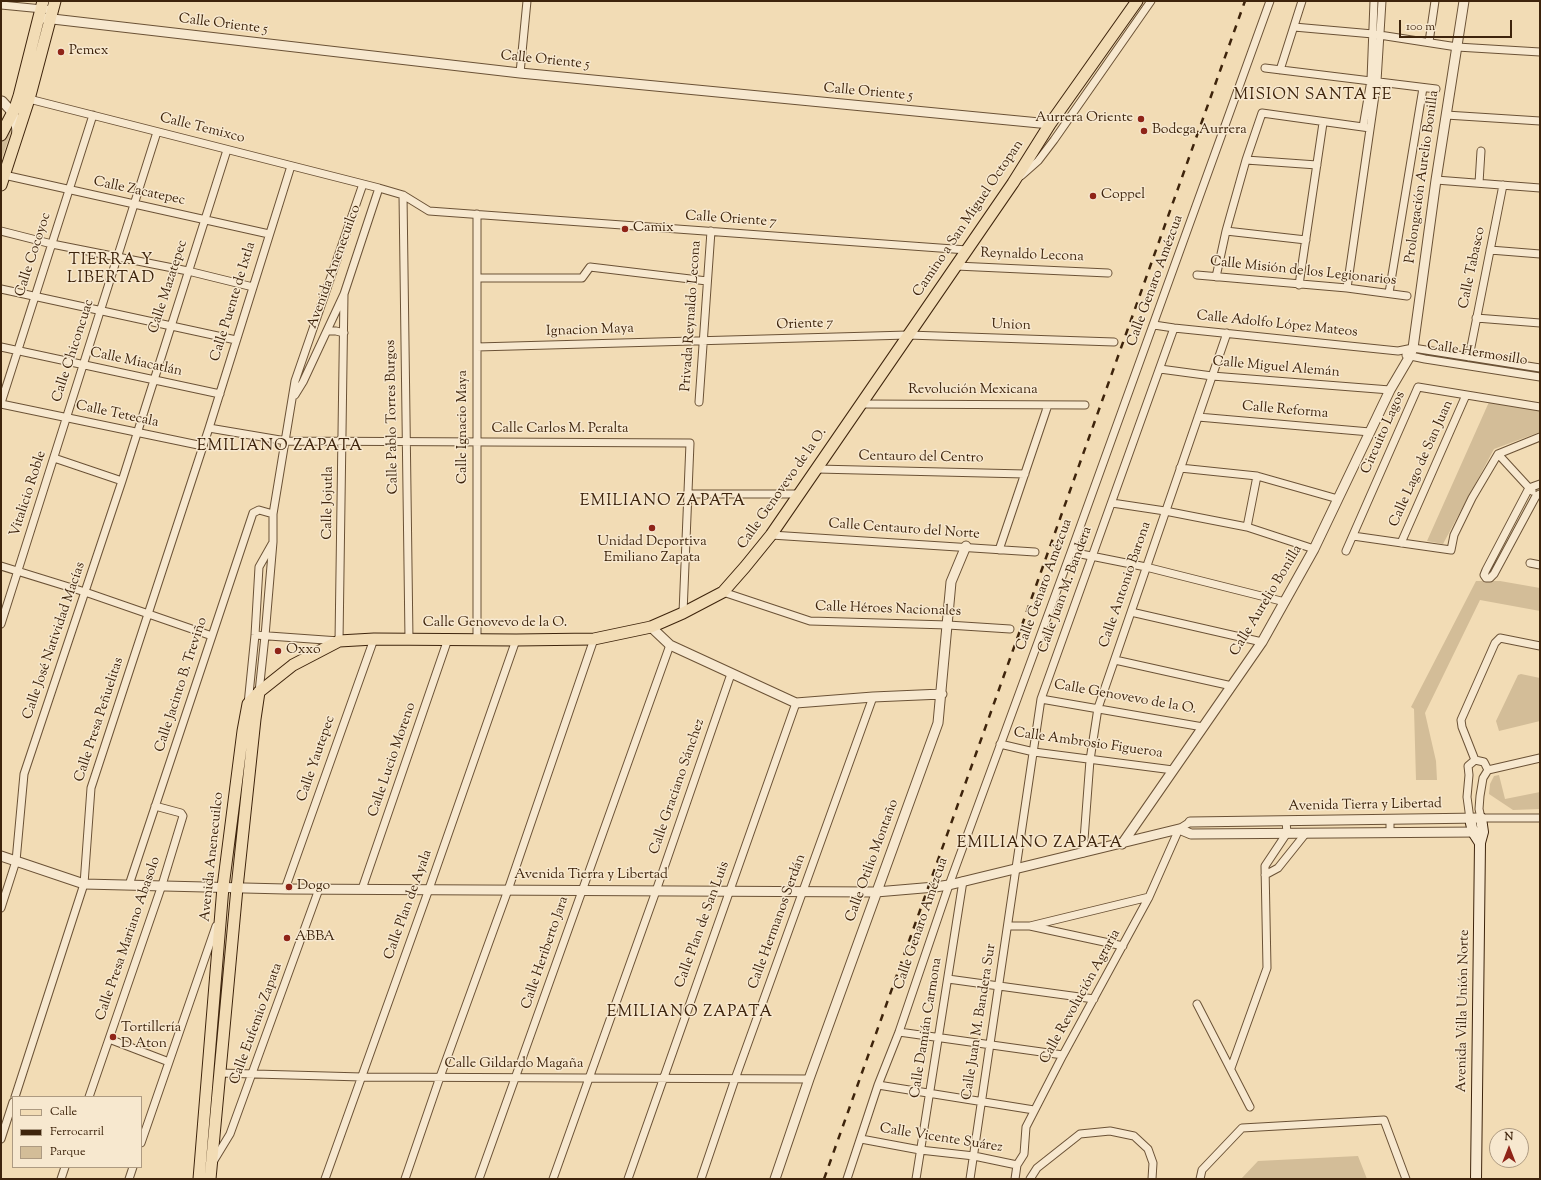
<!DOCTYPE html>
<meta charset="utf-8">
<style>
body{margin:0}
#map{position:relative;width:1541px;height:1180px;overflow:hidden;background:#f2dcb5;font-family:"Sorts Mill Goudy",serif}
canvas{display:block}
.frame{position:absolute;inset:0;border:2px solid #3e240c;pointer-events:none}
.legend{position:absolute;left:12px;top:1096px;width:130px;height:72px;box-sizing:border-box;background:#f7e8cf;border:1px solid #ad9a81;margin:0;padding:5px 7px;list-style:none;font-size:12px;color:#3e240c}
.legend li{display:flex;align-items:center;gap:8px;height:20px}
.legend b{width:20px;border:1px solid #ad9a81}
.north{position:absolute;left:1489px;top:1128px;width:40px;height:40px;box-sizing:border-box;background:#f7e8cf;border:1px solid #ad9a81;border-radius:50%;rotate:0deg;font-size:11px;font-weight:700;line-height:16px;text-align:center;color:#3e240c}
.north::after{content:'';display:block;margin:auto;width:14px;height:18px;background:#8f2418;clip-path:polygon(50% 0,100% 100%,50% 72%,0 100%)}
.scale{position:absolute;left:1399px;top:20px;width:113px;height:18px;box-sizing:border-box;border:2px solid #3e240c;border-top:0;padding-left:5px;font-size:12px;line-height:14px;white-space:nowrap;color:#3e240c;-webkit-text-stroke:3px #f7e8cf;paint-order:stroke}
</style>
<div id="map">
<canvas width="1541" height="1180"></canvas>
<div class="frame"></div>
<ul class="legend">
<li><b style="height:5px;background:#f2dcb5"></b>Calle</li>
<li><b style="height:5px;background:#3e240c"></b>Ferrocarril</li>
<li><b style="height:11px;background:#d3bd98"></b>Parque</li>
</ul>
<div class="north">N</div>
<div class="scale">100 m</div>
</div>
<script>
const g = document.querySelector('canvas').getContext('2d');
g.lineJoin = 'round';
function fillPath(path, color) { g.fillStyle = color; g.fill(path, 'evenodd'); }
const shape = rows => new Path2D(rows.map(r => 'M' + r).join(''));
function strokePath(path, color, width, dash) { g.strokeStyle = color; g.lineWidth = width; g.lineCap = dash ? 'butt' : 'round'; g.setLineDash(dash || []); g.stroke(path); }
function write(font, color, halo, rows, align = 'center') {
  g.font = font + ' "Sorts Mill Goudy",serif'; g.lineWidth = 3; g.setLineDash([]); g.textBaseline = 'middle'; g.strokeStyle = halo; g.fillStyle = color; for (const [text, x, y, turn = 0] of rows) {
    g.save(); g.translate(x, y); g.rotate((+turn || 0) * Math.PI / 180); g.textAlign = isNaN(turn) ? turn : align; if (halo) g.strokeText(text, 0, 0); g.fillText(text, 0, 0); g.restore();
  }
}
fillPath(shape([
 [10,125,13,126,1,161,1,142],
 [1489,402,1540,411,1540,432,1494,449,1443,544,1427,541],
 [1476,581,1500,581,1540,588,1540,611,1480,600,1425,713,1436,761,1437,780,1416,780,1414,709,1411,707],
 [1521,674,1540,678,1540,721,1499,731,1496,721,1518,675],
 [1499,775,1505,799,1540,792,1540,809,1513,810,1489,794,1490,784,1494,776],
 [1358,1156,1367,1179,1241,1179,1258,1161]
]), '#d3bd98');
const minor = shape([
 [1,5,53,10],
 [1294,27,1373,34,1457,47,1540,52],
 [1429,42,1435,1],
 [1265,68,1436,89],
 [1280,70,1302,1],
 [520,73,527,1],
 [29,99,379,188,403,195,429,211,967,250],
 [1446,115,1540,121],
 [1363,127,1371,80,1374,1],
 [1246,160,1317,165],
 [4,175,269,234],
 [1021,176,1038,161,1054,140,1151,1],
 [1436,180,1540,188],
 [1479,183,1481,151],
 [403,195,409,639],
 [1,231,52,244,188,271,253,287],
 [1226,231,1306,240],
 [1490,250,1540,254],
 [956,266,1108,273],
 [1197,275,1347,288,1407,296],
 [1216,277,1226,231,1246,160,1262,113,1370,128],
 [477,278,582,278,590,267,707,281],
 [1299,285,1323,123],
 [1347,288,1377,81,1382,1],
 [1,289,236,340],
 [1389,293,1423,88],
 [1476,318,1540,323],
 [1154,325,1174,328,1398,351,1413,348,1540,368],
 [328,331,336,331,344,333],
 [1,347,220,394],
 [477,347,908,335,1114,342],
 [1406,355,1425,359,1540,377],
 [1469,357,1503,185],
 [1160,369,1212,376,1390,390],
 [295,395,303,382,344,294,379,188],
 [699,402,711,231],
 [1,403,93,115],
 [1,404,203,446],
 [861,404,1085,405],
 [1198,417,1370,432],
 [209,428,286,441,690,443,683,613],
 [1498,454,1532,491],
 [54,458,122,481],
 [1180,468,1257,476,1338,499],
 [817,469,1025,474],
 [1540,484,1529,488,1486,570,1484,575,1486,578,1490,578,1494,574,1536,496,1540,494],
 [687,494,800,494],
 [1112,503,1165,511,1247,527,1314,549],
 [1247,527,1257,476],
 [771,535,1035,552],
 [1353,536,1451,550,1454,535,1472,498,1498,454,1540,437],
 [1401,543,1466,395],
 [999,550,1048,405],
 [1346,551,1418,387,1540,407],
 [1071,552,1146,567,1285,602],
 [1530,563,1540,565],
 [1,566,85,592,212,636],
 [723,592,810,621,948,625,1010,629],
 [1131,612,1262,642],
 [1,624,157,132],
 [255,635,339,641,344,294],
 [477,639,477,214],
 [1115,660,1232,686],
 [259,692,265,636,273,542,273,514,295,381,363,184],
 [1041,699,1203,727],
 [248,704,255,635,259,567,272,544],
 [1000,744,1034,752,1173,770],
 [1540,758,1488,770,1483,778,1480,796,1479,809,1481,818,1540,818],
 [1475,760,1462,727,1461,720,1495,643,1500,638,1540,646],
 [1475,760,1484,762,1488,770],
 [1390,819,1390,832],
 [1470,819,1467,797,1469,775,1468,766,1475,760],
 [1083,853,1090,760,1098,708,1227,333],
 [1265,875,1278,868,1306,833],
 [129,885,253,513,259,510,273,514],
 [285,889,374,639],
 [362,889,448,639],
 [1,908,16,861,24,774,122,481,227,150],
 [1008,926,1030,926,1123,946],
 [1030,926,1149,897],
 [948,979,1094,999],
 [1197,1004,1250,1107],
 [899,1032,1063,1055],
 [109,1039,169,1062],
 [1231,1068,1267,968,1265,866,1287,833,1286,821],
 [219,1073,362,1077,809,1079],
 [878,1085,1034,1110],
 [15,1097,84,884,91,788,209,428,291,166],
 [89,1097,162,885,183,816,181,813,155,806],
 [1,1139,13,1102],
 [861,1139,920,1150,974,1156,1017,1165],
 [141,1143,216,926],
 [213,1162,230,1134,319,889],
 [61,1179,65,1167],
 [129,1179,133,1167],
 [325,1179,429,889,516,640],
 [405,1179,440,1077,508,890,594,639],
 [479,1179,670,645],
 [553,1179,656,891,731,674],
 [628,1179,796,703],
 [701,1179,735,1079,873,697],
 [847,1179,878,1085,899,1032,949,885,1071,552,1270,1],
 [916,1179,963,881],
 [970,1179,1041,699,1174,328],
 [1015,1179,1017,1165,1024,1154,1026,1127,1063,1055,1149,897,1179,829,1190,822],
 [1030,1179,1037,1168,1080,1134,1110,1131,1134,1136,1148,1149,1153,1163,1152,1179],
 [1200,1179,1202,1170,1242,1128,1384,1120,1406,1179]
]);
const tertiary = shape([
 [44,18,520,73,1050,124],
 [2,101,12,112,16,121,17,133],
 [651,627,670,645,796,703,873,697,942,694],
 [1190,822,1481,818],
 [1122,844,1262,642,1314,549,1390,390,1410,356,1413,348,1436,180,1464,1],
 [1,856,84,884,285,889,876,892,935,887,949,885,1179,829,1191,834,1479,832],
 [775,1179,809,1079,938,723,951,582,966,546]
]);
const secondary = shape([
 [1470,819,1473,832,1480,843],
 [1476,1179,1480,843,1483,832,1481,818]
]);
const primary = shape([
 [1,135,15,108,19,96,43,1],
 [1,185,29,99,55,1],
 [199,1179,223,887,243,731,248,704,259,692,293,665,339,641,374,639,516,640,594,639,651,627,683,613,723,592,745,567,771,535,1013,183,1050,124,1137,1],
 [210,1179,237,888,255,719,259,692]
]);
strokePath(minor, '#6b5236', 9);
strokePath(tertiary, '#6b5236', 11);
strokePath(secondary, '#3e240c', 12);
strokePath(primary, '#3e240c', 13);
strokePath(minor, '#f7e8cf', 7);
strokePath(tertiary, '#f7e8cf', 9);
strokePath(secondary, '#f7e8cf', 10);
strokePath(primary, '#f2dcb5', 11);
strokePath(shape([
 [824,1179,1245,1]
]), '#3e240c', 2.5, [7, 7]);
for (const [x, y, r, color] of [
 [61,52,4,"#8f2418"],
 [1141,119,4,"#8f2418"],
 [1144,131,4,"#8f2418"],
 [1093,196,4,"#8f2418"],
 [625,229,4,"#8f2418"],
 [652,528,4,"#8f2418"],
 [278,651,4,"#8f2418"],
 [289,887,4,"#8f2418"],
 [287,938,4,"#8f2418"],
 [113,1037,4,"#8f2418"]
]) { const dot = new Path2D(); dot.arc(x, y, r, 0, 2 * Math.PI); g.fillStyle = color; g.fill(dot); strokePath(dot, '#f7e8cf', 1.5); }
write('14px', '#3e240c', '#f7e8cf', [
 ["Calle Oriente 5",223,25,7],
 ["Calle Oriente 5",545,61,6],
 ["Calle Oriente 5",868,93,5],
 ["Calle Temixco",202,129,14],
 ["Prolongación Aurelio Bonilla",1423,177,-82],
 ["Calle Zacatepec",139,192,12],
 ["Camino a San Miguel Octopan",969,219,-56],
 ["Calle Oriente 7",731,220,4],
 ["Calle Cocoyoc",34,255,-72],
 ["Reynaldo Lecona",1032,256,2],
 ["Avenida Anenecuilco",335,267,-70],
 ["Calle Tabasco",1473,268,-78],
 ["Calle Misión de los Legionarios",1303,272,6],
 ["Calle Genaro Amézcua",1156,281,-70],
 ["Calle Mazatepec",169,287,-72],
 ["Calle Puente de Ixtla",234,302,-73],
 ["Privada Reynaldo Lecona",692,316,-86],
 ["Oriente 7",805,325,-2],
 ["Calle Adolfo López Mateos",1277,325,6],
 ["Union",1011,326,2],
 ["Ignacion Maya",590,331,-2],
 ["Calle Chiconcuac",74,351,-72],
 ["Calle Hermosillo",1477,354,9],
 ["Calle Miacatlán",136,363,12],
 ["Calle Miguel Alemán",1276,368,5],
 ["Revolución Mexicana",973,391],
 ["Calle Reforma",1285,411,5],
 ["Calle Tetecala",117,415,12],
 ["Calle Pablo Torres Burgos",393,417,-91],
 ["Calle Ignacio Maya",464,427,-90],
 ["Calle Carlos M. Peralta",560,430],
 ["Circuito Lagos",1384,433,-66],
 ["Centauro del Centro",921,458,1],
 ["Calle Lago de San Juan",1422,464,-66],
 ["Calle Genovevo de la O.",783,489,-55],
 ["Vitalicio Roble",29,494,-72],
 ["Calle Jojutla",329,503,-89],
 ["Calle Centauro del Norte",904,530,4],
 ["Calle Genaro Amézcua",1045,585,-70],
 ["Calle Antonio Barona",1126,585,-71],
 ["Calle Juan M. Bandera",1066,590,-70],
 ["Calle Aurelio Bonilla",1267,601,-59],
 ["Calle Héroes Nacionales",888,610,2],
 ["Calle Genovevo de la O.",495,624],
 ["Calle José Natividad Macías",55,641,-71],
 ["Calle Jacinto B. Treviño",182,685,-72],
 ["Calle Genovevo de la O.",1125,698,10],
 ["Calle Presa Peñuelitas",100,720,-72],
 ["Calle Ambrosio Figueroa",1088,744,8],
 ["Calle Yautepec",317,759,-71],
 ["Calle Lucio Moreno",393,760,-71],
 ["Calle Graciano Sánchez",678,787,-71],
 ["Avenida Tierra y Libertad",1365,806,-1],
 ["Avenida Anenecuilco",213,857,-84],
 ["Calle Otilio Montaño",873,861,-70],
 ["Avenida Tierra y Libertad",591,876],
 ["Calle Plan de Ayala",409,905,-70],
 ["Calle Hermanos Serdán",778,922,-70],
 ["Calle Genaro Amézcua",922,924,-71],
 ["Calle Plan de San Luis",703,925,-70],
 ["Calle Presa Mariano Abasolo",129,939,-71],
 ["Calle Heriberto Jara",546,953,-71],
 ["Calle Revolución Agraria",1081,997,-61],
 ["Avenida Villa Unión Norte",1464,1011,-89],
 ["Calle Juan M. Bandera Sur",980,1022,-81],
 ["Calle Eufemio Zapata",257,1024,-70],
 ["Calle Damián Carmona",927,1028,-81],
 ["Calle Gildardo Magaña",514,1065],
 ["Calle Vicente Suárez",941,1139,9]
]);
write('14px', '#3e240c', '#f7e8cf', [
 ["Pemex",69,52],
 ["Aurrera Oriente",1133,119,"right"],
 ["Bodega Aurrera",1152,131],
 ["Coppel",1101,196],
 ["Camix",633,229],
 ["Unidad Deportiva",652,543,"center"],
 ["Emiliano Zapata",652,559,"center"],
 ["Oxxo",286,651],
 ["Dogo",297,887],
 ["ABBA",295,938],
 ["Tortillería",121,1029],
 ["D Aton",121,1045]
], 'left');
g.letterSpacing = '1px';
write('16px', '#3e240c', '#f7e8cf', [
 ["MISION SANTA FE",1313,96],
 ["TIERRA Y",111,261],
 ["LIBERTAD",111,279],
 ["EMILIANO ZAPATA",280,447],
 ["EMILIANO ZAPATA",663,502],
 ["EMILIANO ZAPATA",1040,844],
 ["EMILIANO ZAPATA",690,1013]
]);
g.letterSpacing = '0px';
</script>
